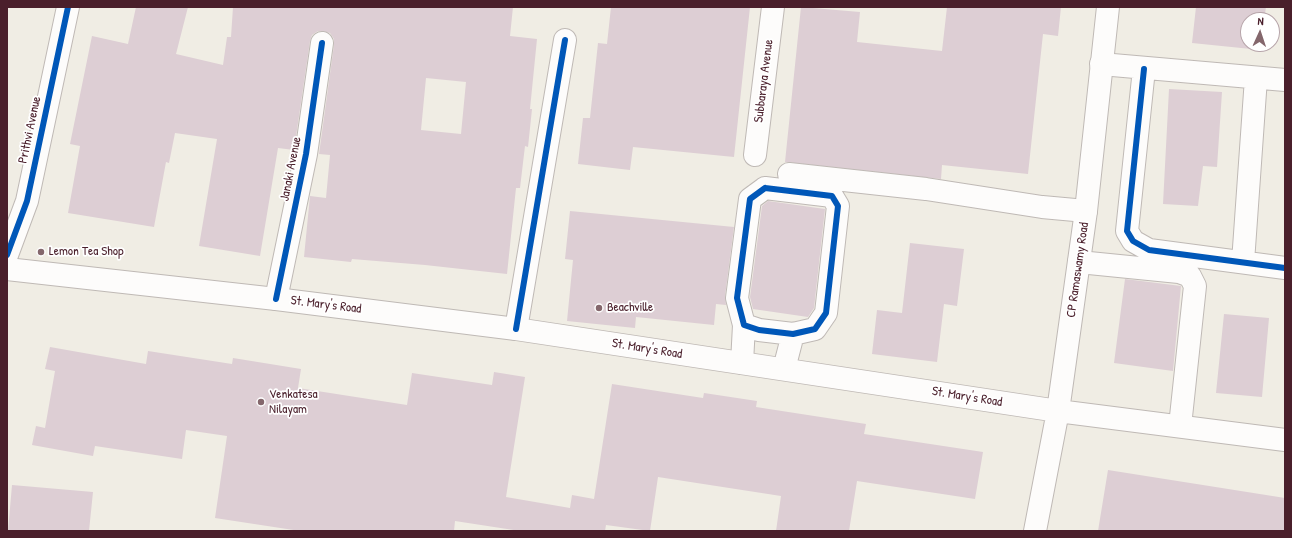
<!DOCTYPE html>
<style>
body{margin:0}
#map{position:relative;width:1292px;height:538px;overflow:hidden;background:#f0ede4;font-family:"Patrick Hand",sans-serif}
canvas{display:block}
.frame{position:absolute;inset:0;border:8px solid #4a1f2b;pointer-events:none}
.north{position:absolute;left:1240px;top:12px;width:40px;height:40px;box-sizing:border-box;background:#fff;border:1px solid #b7a5aa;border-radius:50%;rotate:3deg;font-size:11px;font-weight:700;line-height:16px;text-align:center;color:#4a1f2b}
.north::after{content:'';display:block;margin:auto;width:14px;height:18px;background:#84676c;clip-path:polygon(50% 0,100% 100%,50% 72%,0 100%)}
</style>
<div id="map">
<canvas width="1292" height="538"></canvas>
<div class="frame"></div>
<div class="north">N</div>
</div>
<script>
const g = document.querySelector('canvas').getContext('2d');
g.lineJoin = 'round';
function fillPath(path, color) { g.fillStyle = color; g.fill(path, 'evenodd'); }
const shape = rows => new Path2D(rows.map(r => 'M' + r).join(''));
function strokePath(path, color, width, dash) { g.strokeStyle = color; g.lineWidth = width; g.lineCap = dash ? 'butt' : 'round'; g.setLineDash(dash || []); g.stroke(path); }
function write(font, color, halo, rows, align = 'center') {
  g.font = font + ' "Patrick Hand",sans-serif'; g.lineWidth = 3.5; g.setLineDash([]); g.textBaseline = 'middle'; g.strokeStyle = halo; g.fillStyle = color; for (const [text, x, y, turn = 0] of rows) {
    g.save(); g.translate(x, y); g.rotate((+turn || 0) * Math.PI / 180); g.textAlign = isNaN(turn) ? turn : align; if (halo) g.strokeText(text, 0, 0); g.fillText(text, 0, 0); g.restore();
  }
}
fillPath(shape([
 [136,7,188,7,176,54,223,65,227,37,231,37,233,7,513,7,510,36,537,39,530,109,532,109,528,147,525,146,520,188,516,188,507,274,425,265,352,259,351,262,304,257,310,196,326,198,330,155,319,154,334,45,334,39,330,33,323,31,318,31,312,35,310,41,294,150,278,148,260,256,199,246,217,139,175,133,169,163,166,162,154,227,68,213,80,146,70,144,92,36,128,44],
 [426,78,466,82,461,134,421,130],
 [611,7,750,7,734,157,633,147,630,170,578,164,583,118,590,118,598,43,607,44],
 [801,7,860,12,857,42,942,51,947,7,1061,7,1058,36,1043,34,1028,174,942,165,941,179,785,162],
 [1196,7,1266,7,1264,20,1248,20,1248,44,1262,44,1261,50,1192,43],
 [1169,89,1222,92,1217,167,1203,166,1198,206,1163,204],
 [768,201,825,209,814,308,808,317,753,309,750,297,762,206],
 [570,211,734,227,725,296,726,305,716,304,714,325,636,317,635,328,567,321,573,260,565,259],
 [910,243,964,249,957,306,944,304,937,362,872,354,877,310,902,313],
 [1125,279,1181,286,1173,371,1114,363],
 [1224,314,1269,318,1262,397,1216,393],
 [50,347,146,364,148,351,232,364,233,358,301,369,298,388,407,405,412,373,492,385,494,372,525,377,506,497,570,508,572,495,594,499,612,384,703,398,704,393,757,401,756,407,866,424,864,434,983,452,975,499,857,481,849,531,776,531,781,496,658,477,650,531,606,525,605,531,520,531,455,521,454,531,300,531,215,518,227,436,186,430,182,459,95,446,93,456,32,445,36,426,45,428,55,371,45,369],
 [1108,470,1285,498,1285,531,1098,531],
 [12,485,93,492,89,531,8,531]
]), '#ddced4');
const minor = shape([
 [1101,64,1285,80],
 [1144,69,1127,231,1133,241,1149,250,1285,268],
 [755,155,773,7],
 [789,174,926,189,1042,207,1086,211],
 [765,188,832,196,838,206,826,313,815,329,793,334,759,330,744,325,737,298,750,199,765,188],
 [7,255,27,201,68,7],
 [1079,262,1179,272,1190,276,1195,286,1180,426],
 [1243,262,1256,78],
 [276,299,306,154,322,43],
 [516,329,565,40],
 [742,363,744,325],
 [784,369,793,334]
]);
const major = shape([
 [7,269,276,299,516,329,1058,411,1285,440],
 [1035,531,1058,411,1086,211,1108,7]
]);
strokePath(minor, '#bfb9b5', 24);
strokePath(major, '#bfb9b5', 24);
strokePath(minor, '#fdfcfb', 22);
strokePath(major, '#fdfcfb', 22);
strokePath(shape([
 [1144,69,1127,231,1133,241,1149,250,1285,268],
 [765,188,832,196,838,206,826,313,815,329,793,334,759,330,744,325,737,298,750,199,765,188],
 [7,255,27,201,68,7],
 [276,299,306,154,322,43],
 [516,329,565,40]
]), '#0057b8', 6);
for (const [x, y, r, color] of [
 [41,252,4,"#84676c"],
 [599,308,4,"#84676c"],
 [261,402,4,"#84676c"]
]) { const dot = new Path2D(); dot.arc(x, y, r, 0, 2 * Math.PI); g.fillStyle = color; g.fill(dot); strokePath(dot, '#fff', 1.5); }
write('13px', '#4a1f2b', '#fff', [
 ["Subbaraya Avenue",764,81,-83],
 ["Prithvi Avenue",30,130,-78],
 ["Janaki Avenue",291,169,-79],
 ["CP Ramaswamy Road",1078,270,-82],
 ["St. Mary's Road",326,305,7],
 ["St. Mary's Road",647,349,9],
 ["St. Mary's Road",967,397,9]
]);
write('13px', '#4a1f2b', '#fff', [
 ["Lemon Tea Shop",49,252],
 ["Beachville",607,308],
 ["Venkatesa",269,395],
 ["Nilayam",269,410]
], 'left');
</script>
